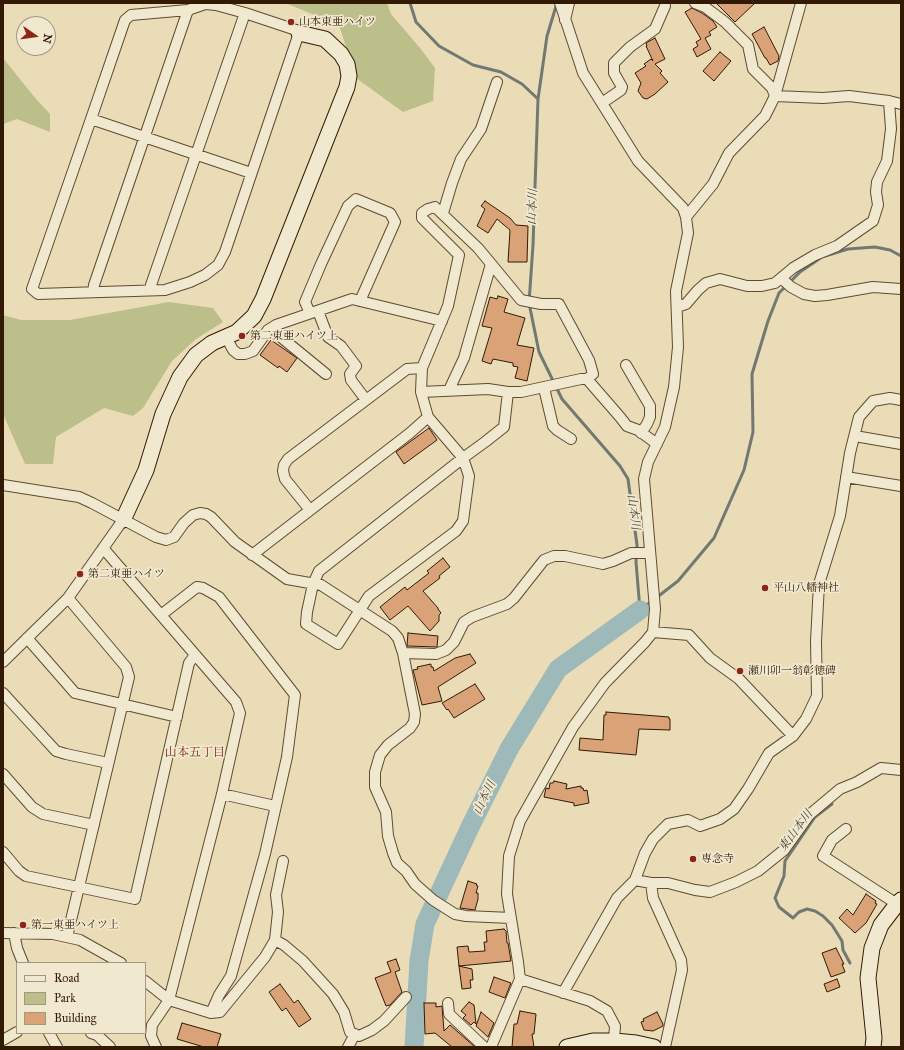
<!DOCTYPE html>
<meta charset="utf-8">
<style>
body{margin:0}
#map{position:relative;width:904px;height:1050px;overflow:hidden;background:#eadcb7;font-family:"IM FELL Great Primer",serif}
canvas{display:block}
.frame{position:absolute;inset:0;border:4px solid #321a05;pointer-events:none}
.legend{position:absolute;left:16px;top:962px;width:130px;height:72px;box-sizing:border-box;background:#f1e8d0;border:1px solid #a5967f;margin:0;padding:5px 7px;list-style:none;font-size:12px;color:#321a05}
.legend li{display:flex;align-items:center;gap:8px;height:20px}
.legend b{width:20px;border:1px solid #a5967f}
.north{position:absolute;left:16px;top:16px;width:40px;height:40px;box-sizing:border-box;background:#f1e8d0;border:1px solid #a5967f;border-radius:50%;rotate:103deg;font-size:11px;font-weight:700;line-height:16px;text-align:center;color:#321a05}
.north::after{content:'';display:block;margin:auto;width:14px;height:18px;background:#8f2418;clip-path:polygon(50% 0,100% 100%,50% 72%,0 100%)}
</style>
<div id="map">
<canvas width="904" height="1050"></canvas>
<div class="frame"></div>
<ul class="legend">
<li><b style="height:5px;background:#f1e8d0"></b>Road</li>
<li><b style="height:11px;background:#bcbf8a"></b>Park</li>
<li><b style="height:11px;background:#daa277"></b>Building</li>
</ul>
<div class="north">N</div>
</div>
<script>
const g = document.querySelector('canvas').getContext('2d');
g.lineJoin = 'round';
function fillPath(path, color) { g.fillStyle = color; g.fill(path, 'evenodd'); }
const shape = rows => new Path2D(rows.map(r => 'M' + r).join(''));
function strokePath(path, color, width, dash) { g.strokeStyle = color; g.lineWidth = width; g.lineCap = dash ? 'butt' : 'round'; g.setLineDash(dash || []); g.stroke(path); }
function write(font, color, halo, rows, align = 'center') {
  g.font = font + ' "IM FELL Great Primer","Noto Serif JP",serif'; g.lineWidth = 3.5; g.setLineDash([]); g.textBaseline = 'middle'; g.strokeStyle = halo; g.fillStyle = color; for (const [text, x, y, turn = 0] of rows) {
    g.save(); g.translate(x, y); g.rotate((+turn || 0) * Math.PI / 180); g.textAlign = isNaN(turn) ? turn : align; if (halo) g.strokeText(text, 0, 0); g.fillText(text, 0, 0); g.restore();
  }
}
fillPath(shape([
 [285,3,387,3,391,14,420,48,435,68,433,101,403,112,356,78,339,25],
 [3,58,36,99,50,114,50,132,17,119,3,124],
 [169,302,213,308,223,322,196,339,172,361,143,408,133,416,104,408,56,437,53,464,25,464,3,414,3,315,21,320,70,320]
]), '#bcbf8a');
strokePath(shape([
 [410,3,416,22,439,46,473,65,501,72,522,84,538,99,533,245,529,303,539,352,562,399,620,466,628,479,637,545,636,562,640,610],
 [538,99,547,36,557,3],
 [656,598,678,581,714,538,744,470,753,432,752,374,768,321,779,293,800,272,822,257,848,249,875,247,890,250,901,256],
 [640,610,652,601],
 [832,804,815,817,785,861,784,876,775,898,779,907,793,918,799,912,807,909,815,911,823,916,832,925,842,941,843,950,850,963]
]), '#727972', 3);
strokePath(shape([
 [414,1047,419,961,425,924,471,825,509,749,558,669,640,610]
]), '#9db9ba', 19);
const building = shape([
 [716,3,755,3,735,22,716,3],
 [692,8,702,13,713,21,717,27,709,32,711,35,705,38,711,49,697,57,693,49,698,46,696,42,701,39,685,12,692,8],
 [764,27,779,56,778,61,770,65,766,58,765,58,752,34,764,27],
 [655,38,665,59,655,64,662,71,660,73,668,82,655,94,647,99,643,98,638,91,641,83,635,73,646,66,644,64,651,59,653,61,646,46,647,46,646,43,655,38],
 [720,52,731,61,714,81,703,71,720,52],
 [485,201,510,218,516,225,528,226,527,262,508,262,510,230,497,219,488,233,477,226,485,209,481,206,485,201],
 [498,296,508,299,504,312,525,318,517,345,534,348,527,381,515,378,518,367,513,366,513,363,493,359,491,364,482,361,492,328,482,326,490,297,497,299,498,296],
 [271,340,297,358,287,372,279,366,278,368,260,355,271,340],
 [429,428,437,440,404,464,396,452,429,428],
 [443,558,450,567,439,576,440,578,423,591,438,608,438,609,441,613,439,615,439,621,430,631,408,606,390,620,380,607,405,587,407,590,429,573,427,571,443,558],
 [408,633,438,636,437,647,407,646,408,633],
 [470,654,476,663,438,687,442,701,422,705,413,670,418,669,417,667,431,664,431,667,433,667,434,671,455,658,470,654],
 [475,684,485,699,454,718,448,709,447,710,442,703,475,684],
 [606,712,669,717,669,719,670,719,670,730,639,729,636,755,579,750,580,738,603,740,604,715,606,715,606,712],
 [554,781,567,784,566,789,581,786,581,788,583,788,584,791,587,790,589,803,574,806,574,803,544,797,546,788,549,789,550,783,553,783,554,781],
 [468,881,477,884,476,885,478,886,476,893,478,893,478,899,475,910,460,908,468,881],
 [866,894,876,901,875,903,877,904,866,923,855,933,839,918,847,909,853,915,866,894],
 [504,929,506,931,507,943,508,943,511,961,459,966,457,947,468,946,469,952,485,951,484,942,487,942,486,931,504,929],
 [836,948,844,964,842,964,845,972,831,977,822,953,836,948],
 [396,959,400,970,395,972,402,992,390,1005,386,1006,375,978,391,972,387,962,396,959],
 [459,966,472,969,473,980,470,980,471,988,462,989,459,966],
 [494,977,511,983,505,998,489,992,494,977],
 [837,979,840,987,827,992,824,984,837,979],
 [280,984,294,1003,298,1000,311,1019,299,1027,286,1008,282,1011,269,992,280,984],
 [469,1002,474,1005,476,1024,474,1022,471,1025,463,1018,466,1015,461,1011,469,1002],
 [424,1003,436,1003,436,1007,442,1006,444,1031,450,1025,475,1047,452,1047,435,1033,425,1034,424,1003],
 [520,1011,536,1014,534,1034,532,1034,534,1047,512,1047,514,1024,517,1024,520,1011],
 [481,1012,494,1023,488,1037,476,1026,481,1012],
 [657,1012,663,1024,663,1026,653,1031,644,1030,641,1022,644,1021,643,1019,657,1012],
 [182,1023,221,1034,217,1047,204,1047,177,1039,182,1023]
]);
fillPath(building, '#daa277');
strokePath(building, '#321a05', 1);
const street = shape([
 [695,3,705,7,725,22,748,45,753,69,772,88,775,96],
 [205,4,216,5,245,13,296,30,299,33,225,252,218,265,205,275,190,282,165,290,38,294,32,289,91,119,125,20,131,15,188,10,205,4],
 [565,20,569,3],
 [775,96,823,98,849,96,889,101,901,104],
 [602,103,621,90,622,87,614,73,614,63,630,47,655,29,665,6],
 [91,119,251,173],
 [443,213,452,183,461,159,481,129,497,82],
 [686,217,713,184,729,153,765,116,775,96,801,3],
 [781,278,791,287,804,294,815,296,827,295,873,287,901,289],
 [150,290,151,285,245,13],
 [93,292,94,285,188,10],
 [677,307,686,304,698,290,706,283,720,279,747,286,762,286,775,283,793,268,815,255,837,246,873,221,878,205,876,192,877,182,887,161,891,129,889,101],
 [318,311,328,337,341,346,356,366,350,374,351,380,366,400],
 [310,313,305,302,321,264,348,206,356,199,390,213,395,222,360,301],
 [273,327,282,338,326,374],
 [226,337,233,350,238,354,245,354,253,351,268,330,276,325,352,299,442,321],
 [626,365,650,406,650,417,647,424,641,433],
 [544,388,553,426,557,430,571,439],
 [449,390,464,358,491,264],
 [421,392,422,368,448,306,459,255,422,218,422,213,428,209,435,207,478,248,521,300,541,304,559,304,589,360,593,374,587,379],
 [428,417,463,458,469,476,463,521,456,531,369,596,338,644,306,624,307,612,313,584,319,571,463,458,485,442,504,427,508,392],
 [855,436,901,444],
 [846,477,901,486],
 [3,485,79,497,92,503,156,537,166,540,174,537,184,523,193,515,200,513,206,514,211,517,235,542,287,579,321,585,392,631,398,638,403,653,415,714,414,722,410,728,388,745,380,755,375,772,375,787,386,812,388,836,393,853,397,863,406,871,415,884,433,900,455,914,466,916,511,918],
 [310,510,285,479,283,471,284,465,288,459,407,369,422,368],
 [103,548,236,702,240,713,222,794,169,1000,152,1025,151,1036,156,1047],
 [252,555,410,433,428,417,421,392,488,389,508,392,521,392,581,379,587,379,620,417,627,426,638,430,657,444],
 [161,615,197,587,203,588,219,597,295,695,287,757,265,854,231,976,219,995,211,1013],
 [653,632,689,635,710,658,739,679,793,736],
 [27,638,75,693,177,717],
 [403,653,436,654,446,650,454,642,464,622,472,617,507,604,514,598,544,560,554,556,565,556,603,564,613,561,631,553,650,553],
 [3,662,68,598,123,520],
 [3,693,56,751,66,754,108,763],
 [3,774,32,807,43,814,94,825],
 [222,794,275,806],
 [846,829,832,840,823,856,897,904],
 [3,852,19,871,26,876,135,899,189,663,195,655],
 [635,880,651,883,668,883,695,890,710,892,736,882,758,871,784,850,809,815,840,789,857,782,881,768,901,770],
 [651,883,653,898,681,960,682,970,665,1047],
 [3,933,53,934,80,940,121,963],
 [14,933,17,948,23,963],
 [67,937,129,677,126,667,68,598],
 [275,940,284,945,303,961,333,994,344,1012,350,1032,359,1036,372,1030,384,1021,406,997],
 [520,979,590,1001,607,1011,615,1026,614,1041],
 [145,981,169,1000,211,1013,220,1012,265,957,275,940,278,912,276,895,283,861],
 [563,993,617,898,635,880,645,853,653,839,668,824,688,820,700,826,720,819,734,809,748,789,769,753,793,736,806,719,817,696,816,641,819,584,840,516,850,453,859,417,873,401,890,398,901,400],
 [448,1003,449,1014,484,1047],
 [49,1033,57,1047],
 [91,1033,97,1035,110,1047],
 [3,1040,17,1032],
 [348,1047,355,1034],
 [491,1047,520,979,518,962,507,894,509,856,520,821,573,727,605,683,645,642,653,632,655,609,644,479,648,462,665,427,674,387,678,347,676,291,688,233,686,217,683,208,638,161,583,73,560,3]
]);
const secondary = shape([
 [123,520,146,470,163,414,180,377,196,355,212,343,237,332,254,316,263,299,347,87,349,76,347,64,341,54,325,39,299,33],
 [567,1047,593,1041,614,1041,636,1043,654,1047],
 [873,1047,874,1038,868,978,872,948,881,925,897,904,901,900]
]);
strokePath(street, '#604a32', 12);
strokePath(secondary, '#321a05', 17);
strokePath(street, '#f1e8d0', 10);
strokePath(secondary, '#f1e8d0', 15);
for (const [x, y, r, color] of [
 [291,22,4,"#8f2418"],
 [242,336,4,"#8f2418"],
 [80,574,4,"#8f2418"],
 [765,588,4,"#8f2418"],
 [740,671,4,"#8f2418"],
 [693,859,4,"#8f2418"],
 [23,925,4,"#8f2418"]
]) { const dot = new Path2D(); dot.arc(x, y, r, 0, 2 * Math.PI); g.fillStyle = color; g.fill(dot); strokePath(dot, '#f1e8d0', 1.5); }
write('11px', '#321a05', '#f1e8d0', [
 ["山本東亜ハイツ",299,22],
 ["第二東亜ハイツ上",250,336],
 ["第二東亜ハイツ",88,574],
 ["平山八幡神社",773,588],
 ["瀬川卯一翁彰徳碑",748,671],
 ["専念寺",701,859],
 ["第一東亜ハイツ上",31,925]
], 'left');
write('italic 12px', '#524a3b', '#f1e8d0', [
 ["山本川",533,207,-87],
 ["山本川",633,512,83],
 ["山本川",485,798,-64],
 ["東山本川",796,831,-53]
]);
write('12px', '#7a1f14', '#f1e8d0', [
 ["山本五丁目",195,753]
]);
</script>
